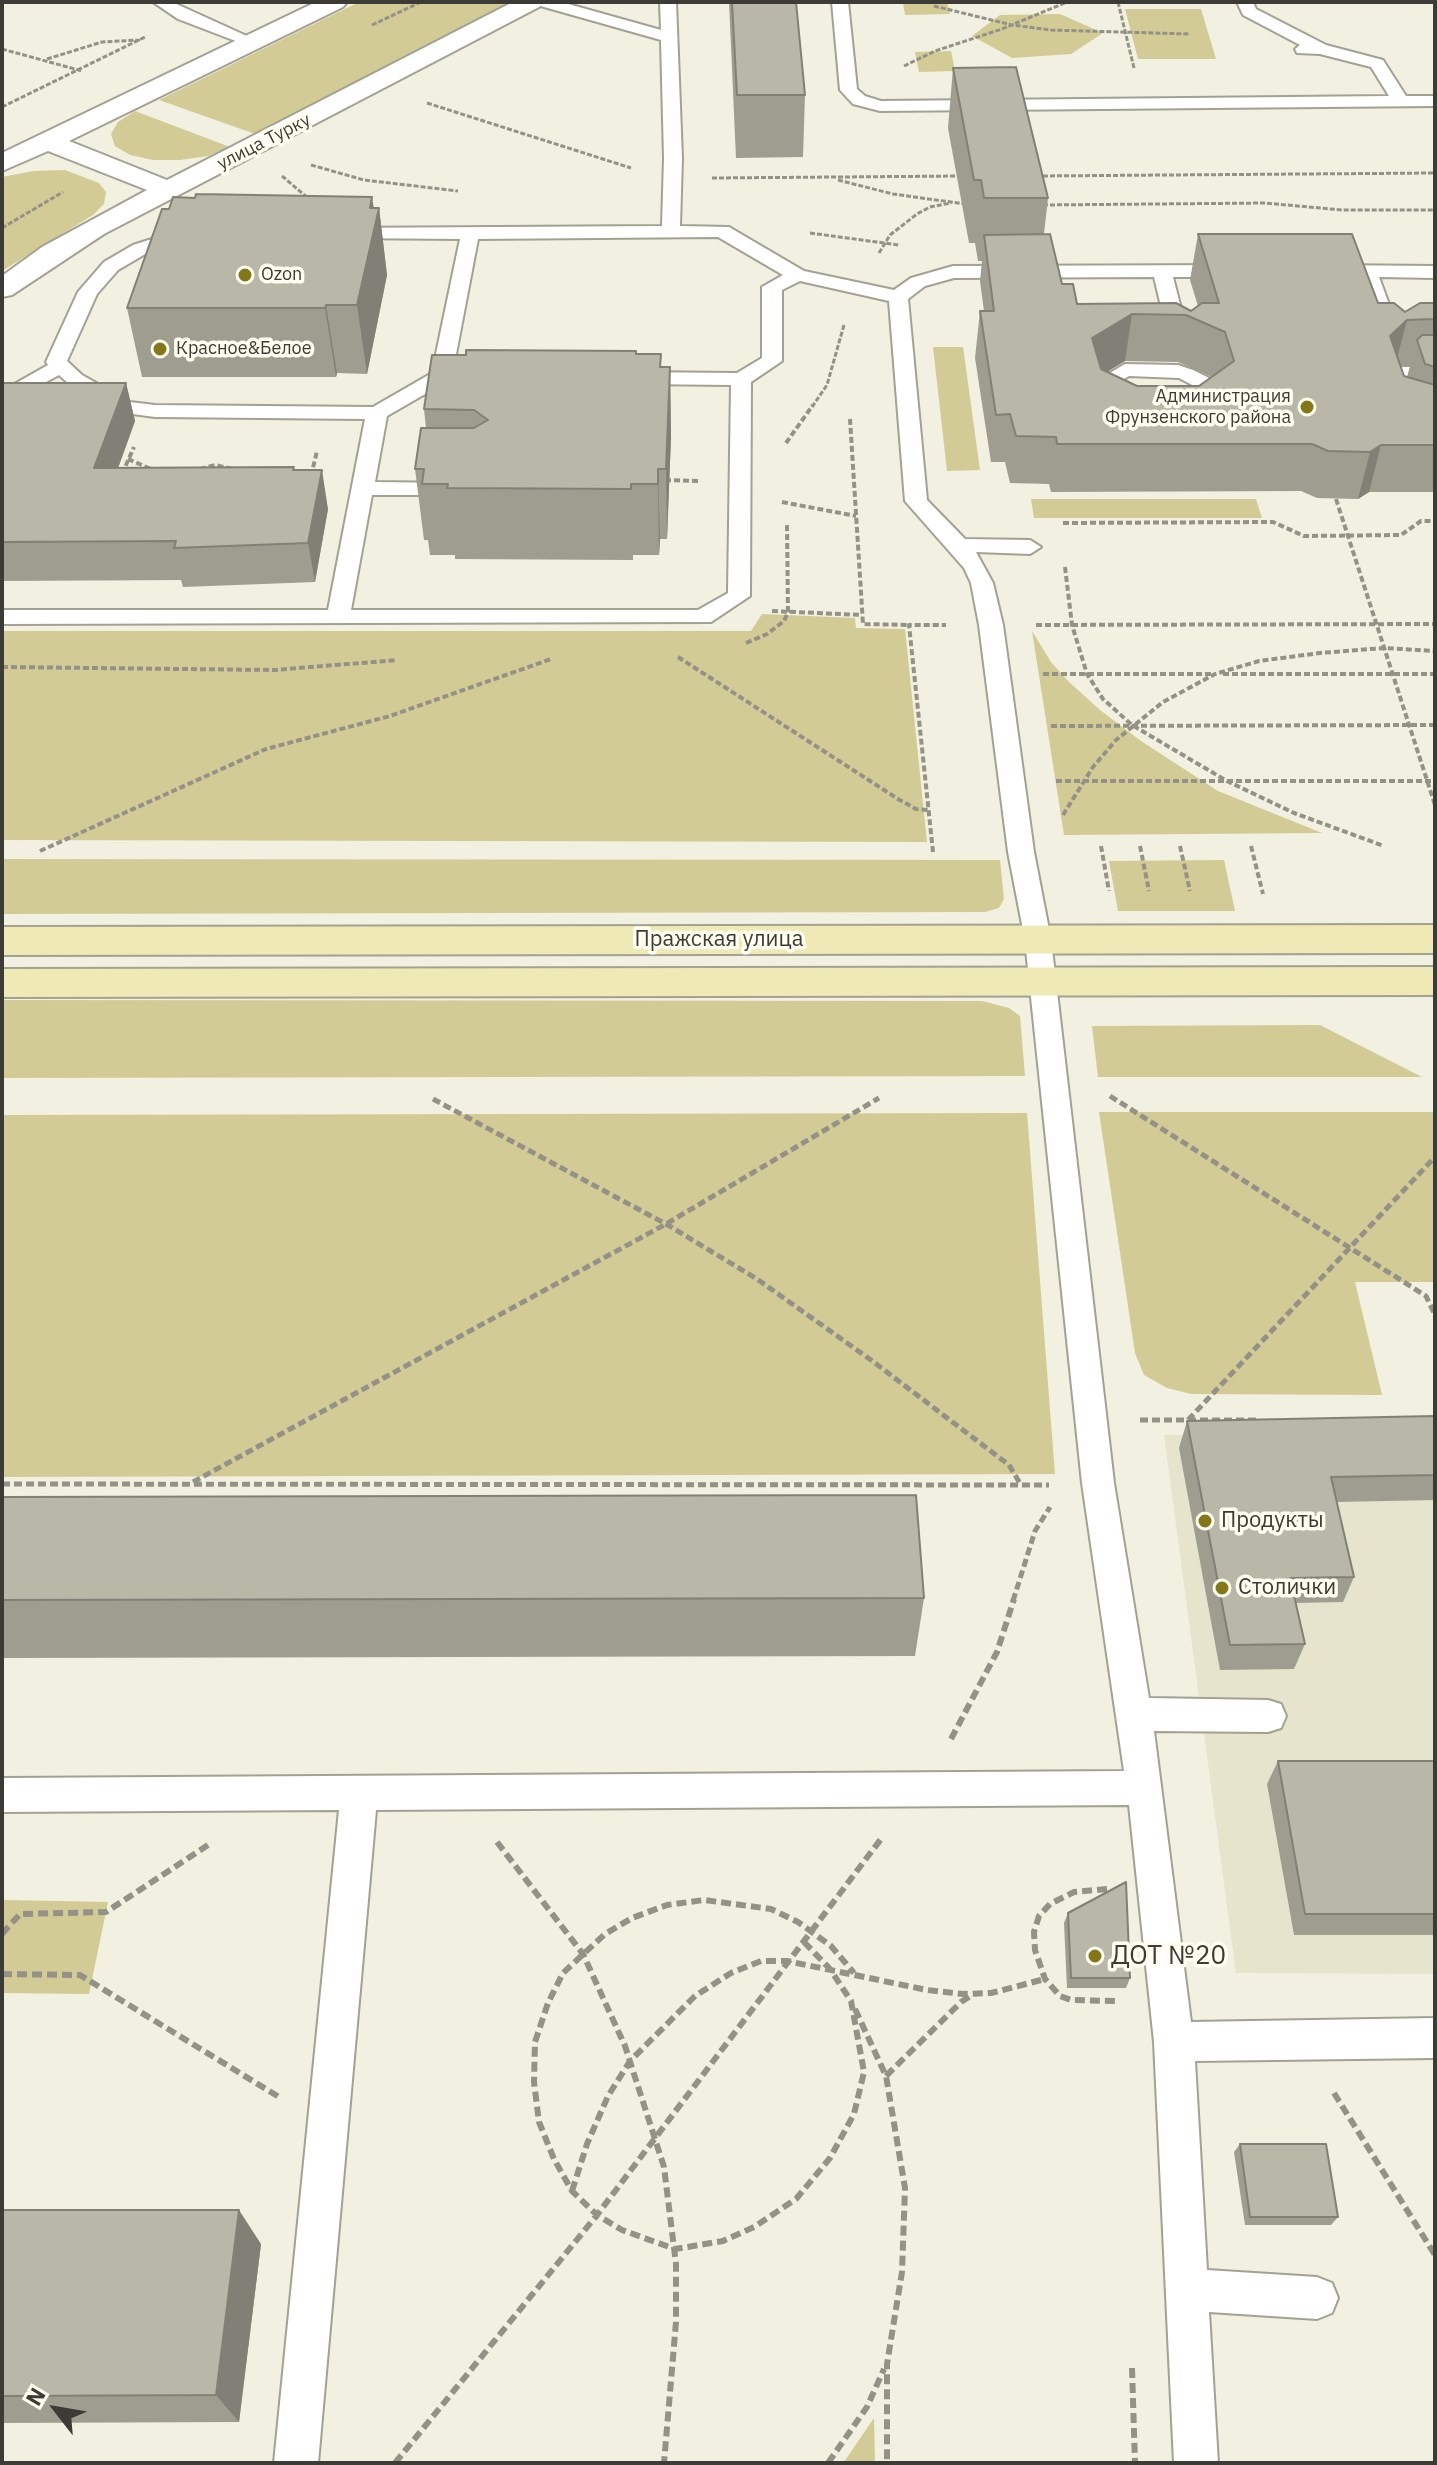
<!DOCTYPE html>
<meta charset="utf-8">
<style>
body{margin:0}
#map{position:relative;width:1437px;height:2465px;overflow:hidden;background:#f2f0e0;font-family:"IBM Plex Sans",sans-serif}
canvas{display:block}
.frame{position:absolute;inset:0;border:4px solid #3c3b35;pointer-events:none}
.north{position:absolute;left:16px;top:2369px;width:80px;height:80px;-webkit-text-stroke:6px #fffdf0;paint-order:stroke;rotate:301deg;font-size:22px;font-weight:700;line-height:32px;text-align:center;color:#3c3b35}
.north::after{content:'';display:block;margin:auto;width:28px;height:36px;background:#3c3b35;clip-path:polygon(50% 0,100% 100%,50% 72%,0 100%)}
</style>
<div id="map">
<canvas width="1437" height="2465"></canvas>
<div class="frame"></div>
<div class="north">N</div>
</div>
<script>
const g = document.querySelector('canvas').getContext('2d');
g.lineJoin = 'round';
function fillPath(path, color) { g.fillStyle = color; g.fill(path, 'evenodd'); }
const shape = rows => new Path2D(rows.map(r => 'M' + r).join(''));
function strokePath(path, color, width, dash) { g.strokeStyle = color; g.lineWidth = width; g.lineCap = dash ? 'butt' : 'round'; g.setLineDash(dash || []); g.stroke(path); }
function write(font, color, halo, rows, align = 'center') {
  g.font = font + ' "IBM Plex Sans",sans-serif'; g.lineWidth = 7; g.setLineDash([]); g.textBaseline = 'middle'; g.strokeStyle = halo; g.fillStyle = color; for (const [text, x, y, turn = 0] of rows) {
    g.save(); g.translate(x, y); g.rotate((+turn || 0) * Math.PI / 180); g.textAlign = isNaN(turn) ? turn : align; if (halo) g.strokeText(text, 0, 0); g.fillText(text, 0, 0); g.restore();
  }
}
fillPath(shape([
 [1435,1432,1435,1974,1236,1973,1164,1435]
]), '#e7e4cd');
fillPath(shape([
 [359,2,511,2,255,134,159,100],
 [903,2,947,2,950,14,905,15],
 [1125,9,1201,9,1216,59,1138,59],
 [1060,14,1103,33,1071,54,1012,58,972,36,1000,15],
 [951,51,955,71,919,72,915,52],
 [135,111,230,147,208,156,180,160,153,160,130,155,115,146,111,134,118,122],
 [65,170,99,183,106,192,104,204,93,215,2,271,2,177,33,171],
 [933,347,963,347,980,470,947,471],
 [1031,499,1256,499,1262,518,1034,518],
 [762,614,855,618,856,628,905,629,927,842,2,840,2,631,751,631],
 [1032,631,1051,662,1068,681,1100,710,1141,741,1218,791,1322,833,1064,835],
 [2,859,1000,860,1004,899,999,908,985,912,2,914],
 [1224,860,1235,911,1118,911,1109,861],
 [2,1000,982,1001,1009,1008,1020,1016,1025,1076,2,1078],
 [1320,1025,1422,1077,1098,1077,1092,1026],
 [1099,1112,1435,1112,1435,1282,1355,1282,1382,1395,1191,1394,1167,1388,1144,1375,1135,1353],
 [1027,1113,1055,1474,2,1477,2,1115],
 [2,1900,108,1902,89,1994,2,1993],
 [874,2418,875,2463,843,2463,846,2459]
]), '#d2cb96');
const lane = shape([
 [153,2,172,2,260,42,252,47,246,45,178,19,153,2],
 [535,2,561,2,661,30,660,2,676,2,682,158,680,226,729,227,804,271,894,290,911,278,953,266,1233,265,1243,271,1233,277,1173,277,1190,344,1180,350,1170,344,1154,277,954,278,925,286,908,299,927,500,965,539,1030,540,1041,547,1030,554,976,552,993,583,1003,625,1034,852,1051,940,1114,1483,1149,1698,1268,1700,1281,1704,1286,1716,1281,1728,1268,1732,1154,1731,1191,2022,1435,2018,1435,2058,1195,2061,1207,2270,1317,2277,1332,2283,1338,2298,1332,2313,1317,2319,1209,2312,1218,2463,1174,2463,1154,2042,1129,1805,376,1810,318,2463,274,2463,339,1810,2,1812,2,1778,1124,1771,1082,1483,1025,940,1008,852,979,625,971,583,964,568,905,501,889,301,800,281,782,290,782,361,751,382,750,596,711,622,2,624,2,610,328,610,365,419,155,417,125,413,68,383,59,375,2,406,2,391,48,365,46,362,78,292,104,262,133,245,180,230,194,230,196,234,194,238,147,253,118,270,97,294,67,361,82,375,130,402,155,405,373,407,432,373,460,239,340,238,333,236,331,232,333,228,662,226,664,158,661,40,537,5,535,2],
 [718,237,783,275,762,287,762,358,737,373,632,372,622,378,632,384,731,385,728,593,698,610,351,610,372,495,457,495,468,489,457,483,375,482,387,416,446,382,467,380,470,376,467,372,453,370,478,239,718,237],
 [832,2,848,2,857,89,865,96,881,101,1389,96,1371,67,1320,54,1297,53,1295,49,1300,45,1243,15,1237,2,1253,2,1256,9,1326,45,1383,60,1406,96,1435,96,1435,106,880,111,853,104,840,90,832,2],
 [1325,265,1435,266,1435,278,1379,277,1402,340,1392,346,1382,340,1360,277,1318,275,1315,271,1318,267,1325,265],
 [1125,364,1178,365,1193,370,1215,381,1222,407,1190,430,1129,430,1095,413,1088,386,1125,364],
 [1129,376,1179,378,1198,388,1201,405,1178,420,1140,420,1112,406,1109,388,1129,376],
 [1403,367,1435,367,1435,379,1408,379,1401,386,1410,413,1435,421,1435,434,1394,421,1391,417,1380,385,1396,369,1403,367]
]);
const street = shape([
 [316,2,347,2,343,7,69,141,167,180,513,2,543,2,539,7,104,234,12,295,2,297,2,276,42,247,147,190,48,151,2,171,2,153,316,2]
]);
const secondary = shape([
 [1435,925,1435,953,2,955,2,927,1435,925],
 [1435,967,1435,995,2,997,2,969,1435,967]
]);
strokePath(lane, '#a3a192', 4);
strokePath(street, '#a3a192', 4);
strokePath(secondary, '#a3a192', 4);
strokePath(shape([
 [107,2,116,2],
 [1118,2,1134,68],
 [934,6,1012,25,1051,30,1189,34],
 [372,25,421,2],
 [2,49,82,71],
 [47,59,102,42,140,40],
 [904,66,935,51,1002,29,1067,2],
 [427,103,631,168],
 [2,107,145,37],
 [311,165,364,180,458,191],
 [282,176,308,198],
 [1036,176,1435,173],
 [712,178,962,176],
 [838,180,893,194,965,204],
 [1043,205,1265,203,1342,210,1435,210],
 [2,228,63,192],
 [810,233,899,245],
 [879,253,890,235,917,214,930,207,951,203],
 [812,407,827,385,844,325]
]), '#949287', 3, [5, 2]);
strokePath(shape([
 [850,419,863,624,909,625],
 [786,443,813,405],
 [128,459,153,470],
 [200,469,215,465,233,469],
 [122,474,134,447],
 [311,476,317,451],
 [665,480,699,481],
 [1336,499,1435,805],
 [782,502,856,516],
 [1063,523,1273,522,1304,536,1401,535,1421,521,1435,521],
 [1065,567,1072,625,1087,674,1103,699,1132,725,1227,781,1294,813,1384,846],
 [772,611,862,615],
 [1036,625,1435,624],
 [746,643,767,634,784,621,788,612,787,525],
 [678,657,898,799,916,809,929,810],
 [2,667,275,670,397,660],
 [1043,674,1213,674],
 [1223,674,1435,674],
 [1051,726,1435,725],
 [1056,781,1435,781],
 [1063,815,1093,767,1116,740,1163,702,1215,674,1259,661,1320,653,1384,648,1435,651],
 [1101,846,1109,891],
 [1140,846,1149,891],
 [1180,846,1190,891],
 [1251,846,1263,894],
 [40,851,266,749,390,716,551,659],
 [933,852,909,625,946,625]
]), '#949287', 4, [6, 3]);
strokePath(shape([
 [1110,1096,1426,1296,1435,1315],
 [433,1099,666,1224,757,1279,871,1360,1009,1465,1021,1485],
 [1140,1420,1258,1420],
 [1188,1420,1435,1157],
 [193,1482,666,1224,879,1098],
 [2,1484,1049,1485],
 [1013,1601,1035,1531,1050,1507]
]), '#949287', 5, [8, 4]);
strokePath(shape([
 [951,1739,997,1652,1014,1599],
 [497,1842,583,1954,625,2046,664,2167,676,2264,676,2322,664,2463],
 [1107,1889,1074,1892,1050,1904,1039,1916,1034,1932,1035,1950,1045,1979,1060,1996,1071,2000,1117,2001],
 [2,1934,20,1914,106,1912,208,1845],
 [804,1942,830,1969,851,2001,864,2072,854,2114,830,2158,796,2199,754,2227,723,2241,675,2249,622,2230,597,2215,572,2191,554,2159,539,2122,534,2082,535,2042,548,2003,563,1973,605,1934,632,1918,667,1905,704,1900,771,1909,798,1922,831,1946,854,1973],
 [2,1974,80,1975,279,2097],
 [855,2009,886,2076,905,2188,902,2272,887,2364,887,2463],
 [886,2076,961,2002,972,1995],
 [1334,2093,1435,2255],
 [572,2191,587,2144,608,2096,630,2061,695,1996,731,1973,761,1961,787,1961,927,1990,963,1994,991,1993,1045,1979],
 [1132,2368,1135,2463],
 [395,2463,597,2215,881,1839],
 [828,2463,867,2407,884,2369]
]), '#949287', 6, [10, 5]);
fillPath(lane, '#fff');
fillPath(street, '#fff');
fillPath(secondary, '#efe9b6');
fillPath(shape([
 [729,2,796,2,805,95,803,157,736,158],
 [953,68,1048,198,1044,234,1062,284,1077,304,1191,311,1198,306,1190,280,1198,234,1378,303,1405,312,1435,303,1435,492,1369,492,1358,499,1317,498,1301,491,1051,492,1049,484,1010,483,1005,462,991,462,975,358,980,311,984,311,980,281,982,261,978,261,975,243,969,243,948,128],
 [1125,361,1178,362,1212,377,1199,386,1137,386,1107,372],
 [1400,366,1410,366,1407,377,1404,376],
 [374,208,379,208,387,275,367,374,337,373,336,377,142,377,127,308],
 [636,354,661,354,661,367,670,367,671,437,667,539,660,539,659,555,633,555,633,560,455,559,455,555,430,555,428,540,424,540,415,469,426,428,424,409],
 [2,383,126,383,135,421,118,468,294,470,328,509,315,582,183,587,181,580,2,581],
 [1435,1416,1435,1500,1337,1502,1354,1577,1343,1602,1296,1603,1305,1644,1294,1669,1220,1670,1179,1448,1187,1421],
 [2,1497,924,1598,915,1656,2,1658],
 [1278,1761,1435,1761,1435,1935,1294,1935,1267,1784],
 [1068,1913,1130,1978,1126,1988,1067,1988,1064,1923],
 [1240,2144,1338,2217,1331,2225,1245,2225,1234,2152],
 [2,2210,261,2244,239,2422,2,2423]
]), '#9f9d90');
fillPath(shape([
 [372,197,376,222,379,208,387,275,367,374,357,305],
 [326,305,337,373,336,377,325,308],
 [1132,314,1125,361,1085,385,1092,338],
 [1407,320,1395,366,1390,336],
 [670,367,671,437,667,539,666,469],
 [126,383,135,421,104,507,94,468],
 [1381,445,1369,492,1358,499,1370,452],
 [658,469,660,539,659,555,658,484],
 [322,470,328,509,315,582,308,543],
 [239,2210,261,2244,239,2422,216,2395]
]), '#828076');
const building = shape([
 [732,2,796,2,805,95,737,95,732,2],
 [1016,67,1048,198,984,198,981,180,974,180,953,68,1016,67],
 [196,194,372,197,370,208,379,208,357,305,326,305,325,308,127,308,162,209,169,209,173,197,195,198,196,194],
 [1050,234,1062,284,1073,284,1077,304,1176,303,1191,311,1202,303,1219,303,1198,234,1352,234,1378,303,1394,303,1405,312,1420,303,1435,303,1435,319,1407,320,1390,336,1404,376,1435,385,1435,445,1381,445,1370,452,1328,451,1312,444,1057,444,1056,437,1016,436,1010,414,996,415,980,311,994,311,984,235,1050,234],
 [1132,314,1186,315,1225,332,1234,361,1199,386,1137,386,1101,369,1092,338,1132,314],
 [1422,335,1435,335,1435,367,1425,364,1417,340,1422,335],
 [466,350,636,351,636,354,661,354,660,367,670,367,666,469,658,469,658,484,631,484,631,489,447,488,448,484,422,484,424,469,415,469,421,428,474,428,488,420,474,410,424,409,432,355,466,355,466,350],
 [2,383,126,383,94,468,294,467,293,470,322,470,308,543,174,548,176,541,2,542,2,383],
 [1435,1416,1435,1475,1331,1477,1354,1577,1290,1578,1305,1644,1230,1645,1187,1421,1435,1416],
 [916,1495,924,1598,2,1600,2,1497,916,1495],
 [1278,1761,1435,1761,1435,1914,1305,1914,1278,1761],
 [1126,1882,1130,1978,1071,1978,1068,1913,1126,1882],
 [1240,2144,1326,2144,1338,2217,1250,2217,1240,2144],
 [2,2210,239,2210,216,2395,2,2396,2,2210]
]);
fillPath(building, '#b9b7a8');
strokePath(building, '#828076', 2);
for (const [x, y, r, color] of [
 [245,275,8,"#84771a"],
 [160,349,8,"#84771a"],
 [1307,407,8,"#84771a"],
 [1205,1521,8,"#84771a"],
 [1222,1588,8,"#84771a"],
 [1095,1956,8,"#84771a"]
]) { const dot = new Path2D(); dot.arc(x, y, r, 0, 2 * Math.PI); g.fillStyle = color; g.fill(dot); strokePath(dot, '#fffdf0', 3); }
write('18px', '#3c3b35', '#fffdf0', [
 ["улица Турку",264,142,-27]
]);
write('18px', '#3c3b35', '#fffdf0', [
 ["Ozon",261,275],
 ["Красное&Белое",176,349],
 ["Администрация",1291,397,"right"],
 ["Фрунзенского района",1291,418,"right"]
], 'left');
write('22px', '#3c3b35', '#fffdf0', [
 ["Пражская улица",719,940]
]);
write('22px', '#3c3b35', '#fffdf0', [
 ["Продукты",1221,1521],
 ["Столички",1238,1588]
], 'left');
write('26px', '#3c3b35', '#fffdf0', [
 ["ДОТ №20",1111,1956]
], 'left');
</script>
